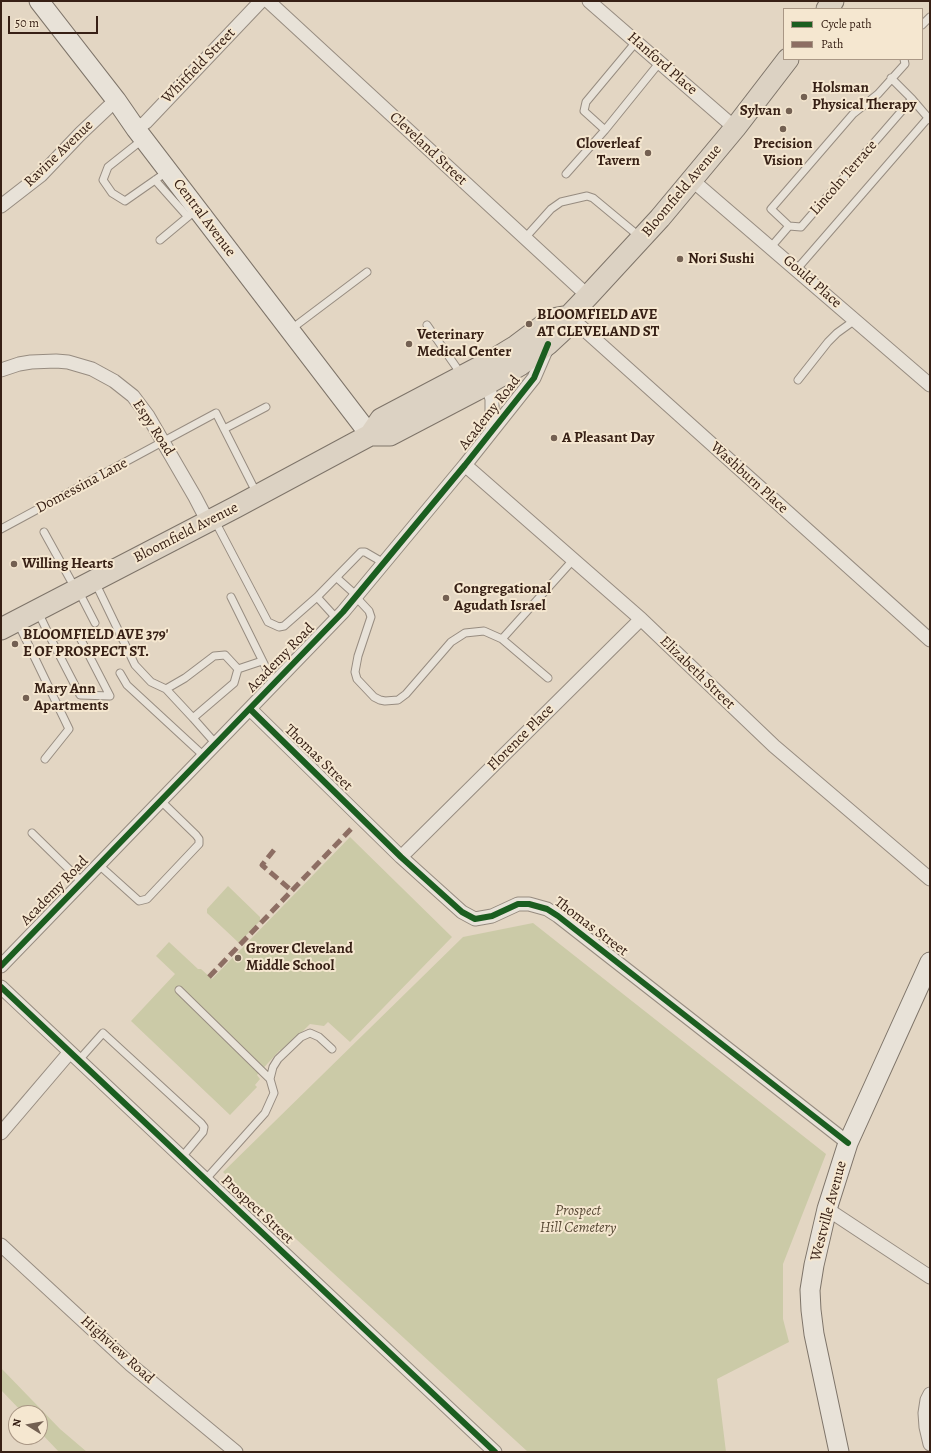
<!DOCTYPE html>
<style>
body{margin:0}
#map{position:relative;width:931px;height:1453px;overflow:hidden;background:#e3d6c3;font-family:Alegreya,serif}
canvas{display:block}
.frame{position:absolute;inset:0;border:2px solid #372015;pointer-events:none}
.legend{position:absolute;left:783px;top:8px;width:140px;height:52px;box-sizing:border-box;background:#f5e7d0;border:1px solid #a99785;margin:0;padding:5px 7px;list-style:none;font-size:12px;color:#372015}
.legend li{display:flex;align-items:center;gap:8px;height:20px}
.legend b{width:20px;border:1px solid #a99785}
.north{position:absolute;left:8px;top:1405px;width:40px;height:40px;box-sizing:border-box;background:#f5e7d0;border:1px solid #a99785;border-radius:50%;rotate:281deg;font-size:11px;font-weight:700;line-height:16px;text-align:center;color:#372015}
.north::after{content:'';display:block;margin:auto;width:14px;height:18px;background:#736052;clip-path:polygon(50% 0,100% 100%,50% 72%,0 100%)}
.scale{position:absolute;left:8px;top:16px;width:90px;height:18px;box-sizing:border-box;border:2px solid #372015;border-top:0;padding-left:5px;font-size:12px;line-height:14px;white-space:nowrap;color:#372015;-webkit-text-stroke:3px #f5e7d0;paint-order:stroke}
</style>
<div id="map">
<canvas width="931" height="1453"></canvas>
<div class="frame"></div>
<ul class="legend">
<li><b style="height:5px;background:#1b5e20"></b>Cycle path</li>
<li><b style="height:5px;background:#8d6e63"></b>Path</li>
</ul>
<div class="north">N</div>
<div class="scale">50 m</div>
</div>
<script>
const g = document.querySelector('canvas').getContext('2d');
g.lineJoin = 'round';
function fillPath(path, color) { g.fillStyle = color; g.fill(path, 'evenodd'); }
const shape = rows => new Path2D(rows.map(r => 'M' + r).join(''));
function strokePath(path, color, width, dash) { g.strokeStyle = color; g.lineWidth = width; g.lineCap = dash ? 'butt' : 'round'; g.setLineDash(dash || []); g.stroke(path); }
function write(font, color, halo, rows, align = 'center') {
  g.font = font + ' Alegreya,serif'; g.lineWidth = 4; g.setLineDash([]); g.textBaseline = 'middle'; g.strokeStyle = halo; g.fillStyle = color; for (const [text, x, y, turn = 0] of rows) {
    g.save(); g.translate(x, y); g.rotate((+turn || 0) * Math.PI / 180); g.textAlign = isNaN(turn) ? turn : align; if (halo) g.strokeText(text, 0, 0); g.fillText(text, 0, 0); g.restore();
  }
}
fillPath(shape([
 [350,837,452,937,350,1042,328,1022,324,1026,310,1024,282,1052,280,1050,257,1075,260,1079,255,1085,257,1087,230,1115,131,1021,175,974,156,956,169,942,198,969,201,969,212,979],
 [228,886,260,917,260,921,239,943,207,913,207,909],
 [533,923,826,1154,783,1264,783,1319,789,1342,717,1379,726,1452,528,1452,223,1172,463,937],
 [1,1368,60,1429,87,1452,59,1452,40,1432,40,1413,23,1413,1,1390]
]), '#cbcaa7');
const lane = shape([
 [922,25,930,17],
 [891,78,912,99,930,120],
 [605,130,660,62],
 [142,140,108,167,103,180,112,193,125,201,168,171],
 [566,174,605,130,584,111,586,102,636,42],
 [155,180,188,217],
 [789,226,771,209,853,114,878,94,905,64,904,59],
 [789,226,801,227,912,99],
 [525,238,551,209,561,202,587,196,593,198,640,237],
 [160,240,190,215],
 [771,247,789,226],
 [797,269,928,118],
 [427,325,461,374],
 [290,330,367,272],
 [798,380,828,342,837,333,855,320],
 [224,429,266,407],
 [215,521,268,622,279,627,284,626,317,597,361,552,365,552,384,563],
 [1,529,216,413,257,494],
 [44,532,75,588],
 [337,578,357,596],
 [95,582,135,665,151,682,166,689,193,718],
 [78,590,95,623],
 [231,597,274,684],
 [317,597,337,619],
 [356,597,369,611,371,617,358,656,355,672,357,679,374,697,380,700,385,701,398,700,406,694,451,642,465,633,484,631,502,639,548,678],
 [38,612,50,637,80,695,110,696,78,634,50,637],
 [17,621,69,729,45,759],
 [502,639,573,560],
 [238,669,262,661],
 [120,673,127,685,204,756],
 [166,689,185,678,214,656,225,655,238,669,234,683,193,718,216,744],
 [32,833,82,882],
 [99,865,139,901,147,899,199,844,199,839,196,835,161,801],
 [179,990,270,1079],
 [79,1060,103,1033,201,1123,204,1127,203,1132,182,1157],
 [206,1179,265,1113,274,1093,270,1079,273,1067,278,1059,301,1037,310,1033,319,1037,332,1049]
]);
const street = shape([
 [268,1,588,296],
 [589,1,735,128],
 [136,129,146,122,261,1],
 [692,180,930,385],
 [1,206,41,175,81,133,116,100],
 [569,316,930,640],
 [1,370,19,364,31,362,56,361,68,362,92,369,114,381,133,396,148,416,195,497,208,522],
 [485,377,492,399,492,429],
 [465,465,641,619,774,746,930,879],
 [250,709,401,857,462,912,475,919,492,916,518,904,529,904,547,909,558,916,848,1143],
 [401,857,641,619],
 [1,966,343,612,465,465,534,378,547,348],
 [1,987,495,1452],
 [1,1133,70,1052],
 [827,1209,930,1277],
 [1,1245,131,1365,236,1452],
 [930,1394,927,1400,925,1413,926,1427,930,1444]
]);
const secondary = shape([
 [39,1,116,100,136,129,370,435],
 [839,1452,814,1334,811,1310,810,1290,814,1265,827,1209,848,1143,930,962]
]);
const primary = shape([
 [827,9,833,1],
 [370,435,381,419,493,360,516,346,552,319,569,316],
 [1,629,236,507,355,443,370,435,390,435,476,390,520,365,548,344,562,331,569,316,588,296,660,218,735,128,788,59]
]);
strokePath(lane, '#978c80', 9);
strokePath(street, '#978c80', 15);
strokePath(secondary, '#7e7469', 21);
strokePath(primary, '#7e7469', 23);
strokePath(lane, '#e8e2d8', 7);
strokePath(street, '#e8e2d8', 13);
strokePath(secondary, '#e8e2d8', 19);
strokePath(primary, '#dcd2c3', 21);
strokePath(shape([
 [274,850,262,865,292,891],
 [209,977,351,829]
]), '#8d6e63', 5, [10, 5]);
strokePath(shape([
 [250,709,401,857,462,912,475,919,492,916,518,904,529,904,547,909,558,916,848,1143],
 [1,966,343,612,465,465,534,378,548,344],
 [1,987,495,1452]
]), '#1b5e20', 6);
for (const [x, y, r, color] of [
 [804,97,4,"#736052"],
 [789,111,4,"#736052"],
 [783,129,4,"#736052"],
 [648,153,4,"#736052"],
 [680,259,4,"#736052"],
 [529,324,4,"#736052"],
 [409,344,4,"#736052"],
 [554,438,4,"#736052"],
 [14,564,4,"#736052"],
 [446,598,4,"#736052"],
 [15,644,4,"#736052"],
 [26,698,4,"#736052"],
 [238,958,4,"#736052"]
]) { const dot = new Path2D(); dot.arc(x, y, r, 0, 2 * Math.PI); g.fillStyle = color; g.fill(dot); strokePath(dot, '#f5e7d0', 1.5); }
write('15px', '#372015', '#f5e7d0', [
 ["Hanford Place",662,64,41],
 ["Whitfield Street",199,66,-46],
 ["Cleveland Street",428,149,43],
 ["Ravine Avenue",59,154,-44],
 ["Lincoln Terrace",844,178,-49],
 ["Bloomfield Avenue",682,191,-50],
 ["Central Avenue",204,218,53],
 ["Gould Place",812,282,41],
 ["Academy Road",490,413,-52],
 ["Espy Road",153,428,57],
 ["Washburn Place",749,478,42],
 ["Domessina Lane",82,486,-28],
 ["Bloomfield Avenue",186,533,-27],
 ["Academy Road",281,658,-46],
 ["Elizabeth Street",697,673,44],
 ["Florence Place",521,738,-45],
 ["Thomas Street",318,758,44],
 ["Academy Road",55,891,-46],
 ["Thomas Street",591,927,37],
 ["Prospect Street",257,1210,43],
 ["Westville Avenue",829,1211,-75],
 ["Highview Road",117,1350,42]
]);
write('bold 15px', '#372015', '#f5e7d0', [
 ["Holsman",812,88],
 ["Physical Therapy",812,105],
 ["Sylvan",781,111,"right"],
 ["Cloverleaf",640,144,"right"],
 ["Tavern",640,161,"right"],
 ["Precision",783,144,"center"],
 ["Vision",783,161,"center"],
 ["Nori Sushi",688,259],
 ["BLOOMFIELD AVE",537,315],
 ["AT CLEVELAND ST",537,332],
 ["Veterinary",417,335],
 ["Medical Center",417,352],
 ["A Pleasant Day",562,438],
 ["Willing Hearts",22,564],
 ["Congregational",454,589],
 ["Agudath Israel",454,606],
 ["BLOOMFIELD AVE 379'",23,635],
 ["E OF PROSPECT ST.",23,652],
 ["Mary Ann",34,689],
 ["Apartments",34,706],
 ["Grover Cleveland",246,949],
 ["Middle School",246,966]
], 'left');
write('italic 15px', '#574834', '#f5e7d0', [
 ["Prospect",578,1211],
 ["Hill Cemetery",578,1228]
]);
</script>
